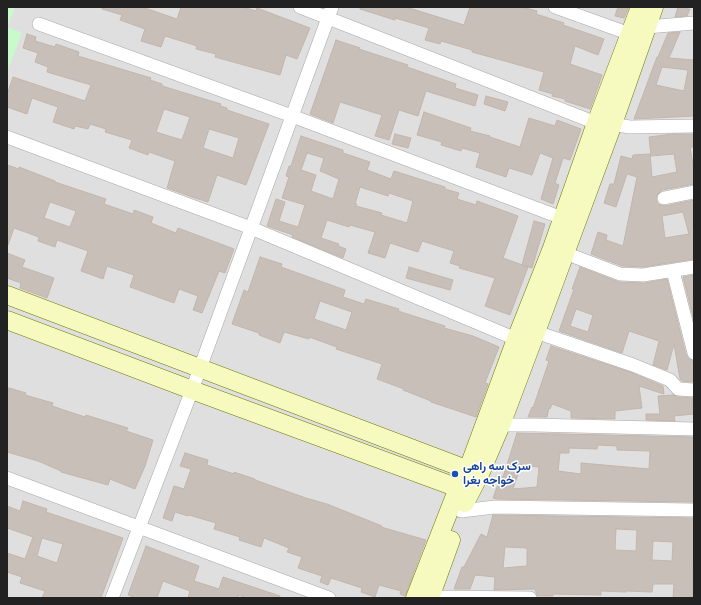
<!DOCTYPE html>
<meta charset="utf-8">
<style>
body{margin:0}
#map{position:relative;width:701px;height:605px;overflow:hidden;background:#f2efe9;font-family:Manrope,sans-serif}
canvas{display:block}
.frame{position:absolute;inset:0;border:8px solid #222;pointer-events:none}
</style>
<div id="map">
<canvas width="701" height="605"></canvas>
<div class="frame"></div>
</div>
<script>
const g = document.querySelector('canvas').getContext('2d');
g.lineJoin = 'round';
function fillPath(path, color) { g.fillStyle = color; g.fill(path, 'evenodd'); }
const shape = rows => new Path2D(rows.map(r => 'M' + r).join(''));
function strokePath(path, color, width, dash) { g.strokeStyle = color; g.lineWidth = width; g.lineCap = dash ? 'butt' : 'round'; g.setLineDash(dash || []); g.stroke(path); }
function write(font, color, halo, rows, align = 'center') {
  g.font = font + ' Manrope,Vazirmatn,sans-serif'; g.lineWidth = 3; g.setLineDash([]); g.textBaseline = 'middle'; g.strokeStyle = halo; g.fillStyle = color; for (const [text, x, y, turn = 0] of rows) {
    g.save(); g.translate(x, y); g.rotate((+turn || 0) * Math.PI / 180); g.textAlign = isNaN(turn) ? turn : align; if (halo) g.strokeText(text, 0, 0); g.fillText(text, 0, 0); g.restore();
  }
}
fillPath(shape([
 [7,7,694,7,694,598,7,598]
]), '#e0dfdf');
fillPath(shape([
 [7,7,15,7,7,27,22,33,7,72]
]), '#c8facc');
const building = shape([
 [102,7,142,7,177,19,181,7,243,7,256,11,257,8,310,28,297,59,286,55,280,75,215,57,216,54,196,49,197,46,165,36,161,47,141,41,145,29,120,20,122,15,102,9,102,7],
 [360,7,406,7,464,25,470,7,522,7,537,11,536,14,564,23,563,25,604,39,598,55,575,46,570,64,602,75,590,109,565,101,565,99,552,96,553,94,539,90,544,72,472,52,472,50,441,41,440,44,425,40,429,28,395,18,395,20,360,9,360,7],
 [618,7,629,7,624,18,615,16,618,7],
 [678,7,688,7,687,9,690,9,687,16,675,17,678,7],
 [680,32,669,58,694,60,694,116,634,119,657,57,658,57,668,33,680,32],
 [662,67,688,70,684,91,656,85,662,67],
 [27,34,36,37,35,41,55,47,56,44,79,52,78,56,151,78,150,80,162,84,162,86,221,104,220,106,227,108,227,110,269,124,246,185,217,175,208,202,195,198,167,188,175,161,149,152,148,155,129,148,132,140,105,132,106,129,90,124,88,129,75,126,74,129,53,122,58,107,32,98,27,114,7,107,7,95,13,77,85,101,91,85,47,72,48,67,35,62,38,53,23,48,27,34],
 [164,109,190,117,182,140,156,132,164,109],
 [209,129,239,138,233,158,203,148,209,129],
 [336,40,360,48,359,49,408,65,407,67,456,84,455,88,478,95,475,106,426,91,418,116,399,110,389,140,375,136,382,115,340,102,333,123,310,114,336,40],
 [486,96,508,102,505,111,484,104,486,96],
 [424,112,471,128,470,131,490,136,490,137,520,147,529,118,555,126,557,120,581,129,570,160,563,158,555,183,559,185,553,204,541,199,553,158,540,153,532,175,509,168,506,177,476,167,480,153,462,148,461,151,441,145,442,142,417,135,424,112],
 [395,134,411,138,408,148,392,144,395,134],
 [673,134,694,134,694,147,690,147,694,170,694,184,662,190,657,195,656,199,658,204,665,206,694,200,694,259,643,267,622,266,591,254,598,232,607,235,606,240,623,246,637,177,627,174,616,207,604,203,610,184,614,184,621,156,632,159,633,155,650,154,652,177,677,172,674,154,651,156,649,137,673,134],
 [683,212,689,234,665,238,662,216,683,212],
 [301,136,343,150,343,153,370,162,367,170,391,179,394,171,445,187,445,189,459,193,457,199,476,205,477,201,518,216,503,258,528,267,510,315,485,306,495,278,459,268,460,266,450,263,454,251,422,241,418,252,390,243,385,258,368,253,375,232,350,225,349,227,327,220,321,238,339,244,338,246,346,249,343,258,292,237,293,235,267,226,276,199,285,202,279,221,298,227,305,205,282,198,289,177,286,176,289,166,291,166,301,136],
 [307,153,324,158,320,171,339,179,333,199,311,191,316,175,301,170,307,153],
 [360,187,388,196,389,193,413,201,407,223,381,215,382,213,356,206,357,204,355,204,360,187],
 [7,165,19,169,19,167,55,181,55,182,106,199,104,204,133,214,134,210,153,217,151,223,176,233,178,228,234,249,225,273,219,271,202,313,193,310,198,296,179,289,174,303,130,287,134,275,107,266,103,279,81,271,88,251,57,240,55,247,38,241,39,237,14,228,8,245,7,245,7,165],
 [50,202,76,211,70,227,44,218,50,202],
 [534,221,545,224,532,268,522,265,534,221],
 [7,253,25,260,22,267,54,278,47,298,20,288,21,283,7,278,7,253],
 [260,257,282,264,281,267,345,290,343,297,364,304,366,299,399,309,398,311,445,326,444,328,473,336,499,347,485,383,488,384,476,417,431,402,431,401,403,390,404,389,377,379,382,364,336,349,337,347,309,337,309,339,284,332,280,343,259,335,259,333,232,324,244,290,248,292,260,257],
 [320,301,352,312,346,330,314,319,320,301],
 [409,267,453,280,450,290,406,278,409,267],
 [580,267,619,282,644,283,667,279,686,355,689,359,694,361,694,380,692,380,692,382,682,381,680,379,674,344,667,370,653,365,659,341,629,331,622,353,559,331,574,289,572,289,580,267],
 [576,309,593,315,588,332,570,326,576,309],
 [694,275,694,321,683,277,694,275],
 [551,346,630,372,663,386,664,394,639,386,642,408,615,411,615,419,571,418,571,411,552,404,550,409,549,408,547,417,528,417,532,407,533,408,549,361,546,360,551,346],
 [9,388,26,393,25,395,53,403,52,406,85,417,86,415,128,428,126,431,153,440,145,466,135,489,110,479,108,485,61,472,61,471,38,461,7,452,7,395,9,388],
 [673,395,678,397,693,398,694,414,674,416,675,421,646,420,646,414,660,414,658,396,673,395],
 [517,433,694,437,694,502,496,499,493,498,501,476,503,477,517,433],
 [598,445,617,446,617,450,650,451,649,469,581,463,581,474,558,471,560,453,569,453,569,448,597,449,598,445],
 [521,465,539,467,537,487,513,489,521,465],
 [185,453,208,460,207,465,234,474,234,472,255,479,255,480,306,498,327,504,382,526,381,527,426,540,405,596,400,594,401,591,379,585,375,597,361,592,362,588,331,578,328,585,320,582,322,576,298,568,302,557,287,552,289,548,264,538,261,547,239,540,240,537,214,529,216,523,189,515,188,516,175,512,172,521,163,518,174,486,184,489,191,469,180,466,185,453],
 [23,501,47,509,46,512,123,538,101,598,42,598,45,591,20,583,22,577,7,572,7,553,25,559,33,537,7,528,7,506,20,511,23,501],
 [42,538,63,544,57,563,37,556,42,538],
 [493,515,694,518,693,598,673,598,674,584,653,584,652,592,626,591,626,592,601,591,601,595,553,594,553,596,537,596,535,589,494,590,495,577,475,575,470,589,454,589,462,567,464,567,481,534,487,537,493,515],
 [616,529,637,530,636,551,615,550,616,529],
 [653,541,673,542,672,561,652,560,653,541],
 [505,547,527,548,527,566,503,568,505,547],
 [146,546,199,566,194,581,219,589,223,577,280,596,280,598,247,598,238,595,239,598,188,598,190,591,163,581,157,598,136,598,128,595,146,546]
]);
fillPath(building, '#c7bfb8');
strokePath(building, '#c4b6ab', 1);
const minor = shape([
 [300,7,596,123],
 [555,7,630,34],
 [39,24,292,116,562,218],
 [647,27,694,23],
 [613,124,629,127,694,126],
 [7,137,251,228,516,339],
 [664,198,694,192],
 [565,253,620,274,643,275,694,267],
 [673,271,694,353],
 [536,332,633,365,670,380,678,389,694,390],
 [501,425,534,425,694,429],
 [7,478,329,598],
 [461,511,495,507,694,510],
 [431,597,530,598],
 [112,598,192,390,332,7]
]);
const secondary = shape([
 [7,295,479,474],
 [7,320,192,390,469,492],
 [465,503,480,474,501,425,536,332,613,124,654,7],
 [415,598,458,488,468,469,516,339,552,248,596,123,640,7],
 [430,598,451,540]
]);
strokePath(minor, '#a9a9a9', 14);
strokePath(secondary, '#707d05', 19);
strokePath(minor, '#fff', 13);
strokePath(secondary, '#f7fabf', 18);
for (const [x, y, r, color] of [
 [455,474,4,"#1a4fb4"]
]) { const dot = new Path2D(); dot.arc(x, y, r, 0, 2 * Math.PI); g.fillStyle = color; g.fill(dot); strokePath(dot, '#fff', 1.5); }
write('bold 12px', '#164399', '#fff', [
 ["سرک سه راهی",463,467],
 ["خواجه بغرا",463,481]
], 'left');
</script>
